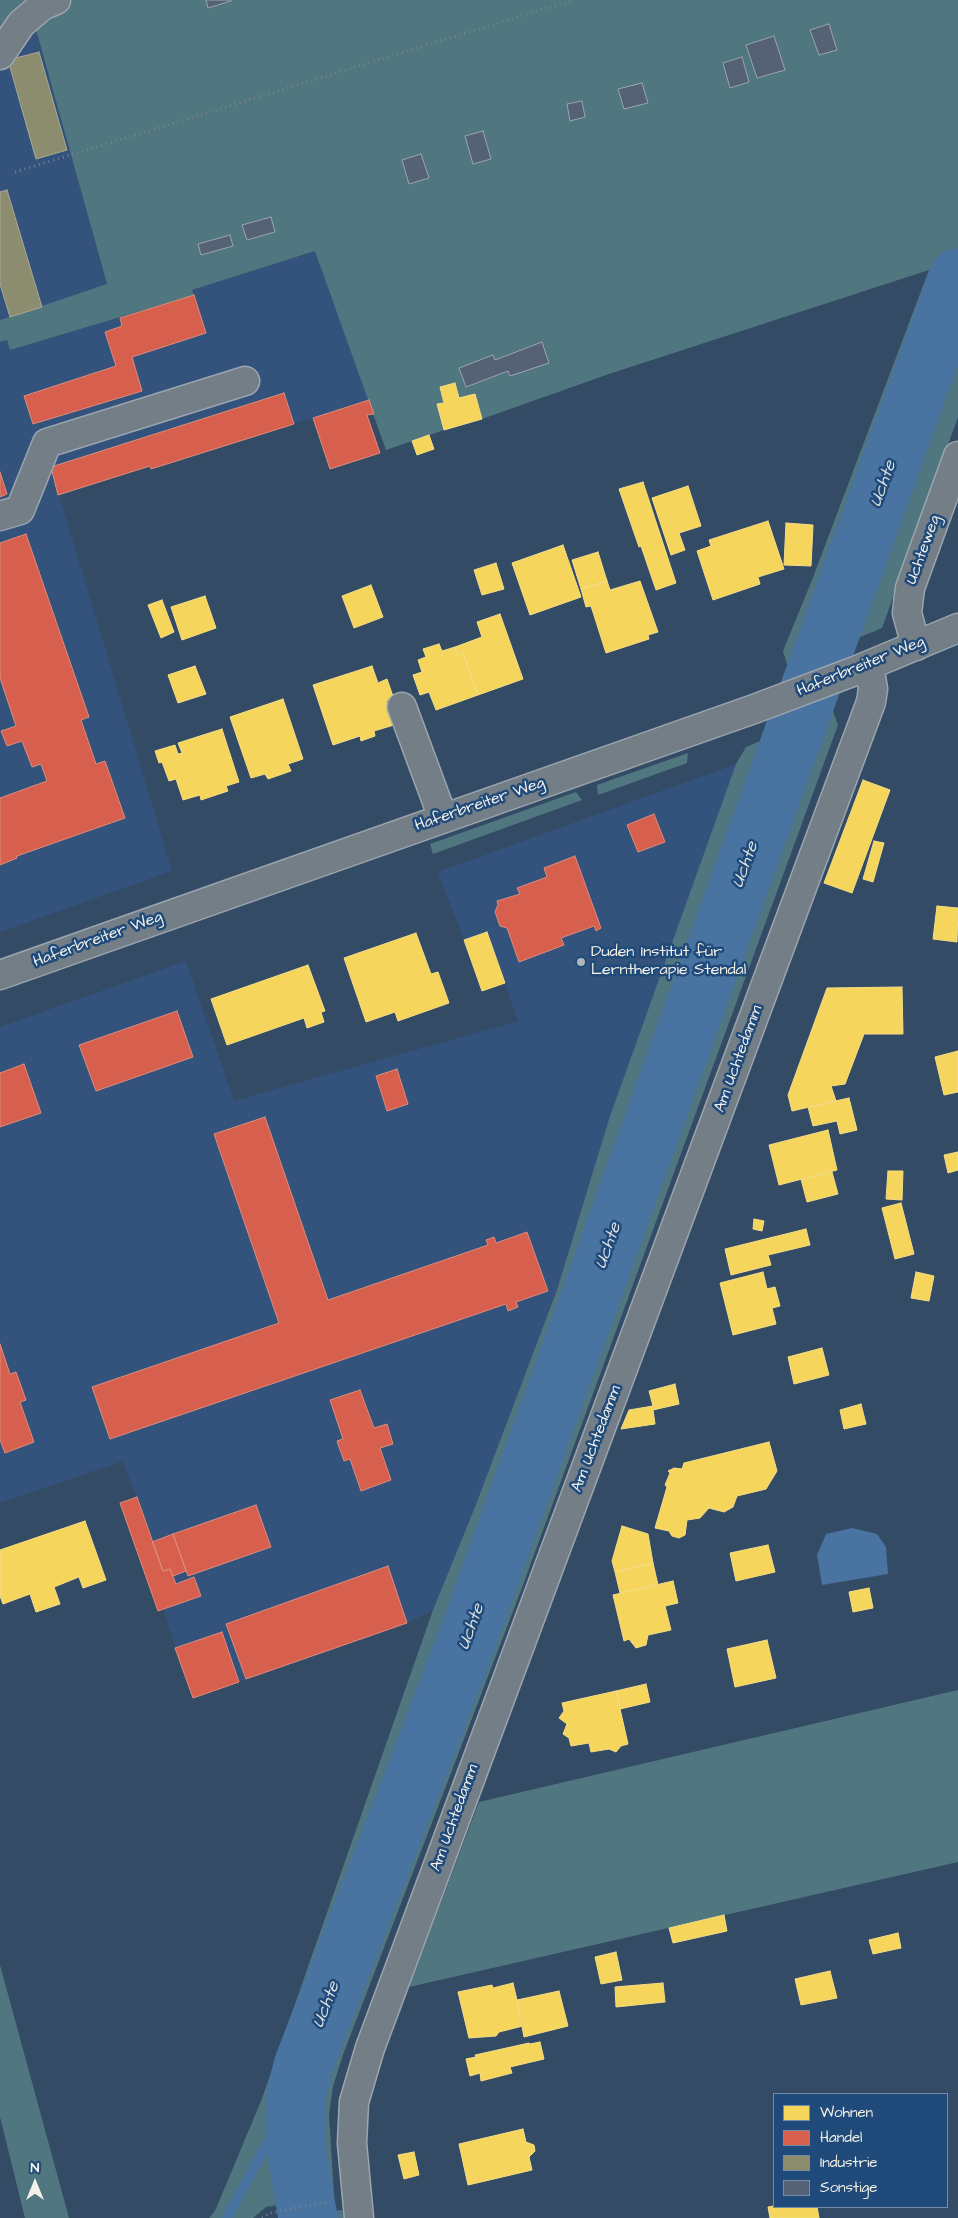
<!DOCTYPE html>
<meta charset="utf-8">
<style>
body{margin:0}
#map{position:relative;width:958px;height:2218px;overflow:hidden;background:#344b65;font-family:"Architects Daughter",sans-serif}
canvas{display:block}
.legend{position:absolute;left:773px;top:2093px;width:175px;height:115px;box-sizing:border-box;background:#1f4a7a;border:1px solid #748da6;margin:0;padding:6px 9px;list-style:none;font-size:15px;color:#f4f1e8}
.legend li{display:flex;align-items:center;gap:10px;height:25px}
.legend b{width:25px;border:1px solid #748da6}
.north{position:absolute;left:10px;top:2158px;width:50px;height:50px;-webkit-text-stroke:4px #1f4a7a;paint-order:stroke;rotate:0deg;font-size:14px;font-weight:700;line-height:20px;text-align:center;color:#f4f1e8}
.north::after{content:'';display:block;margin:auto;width:18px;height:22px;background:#f4f1e8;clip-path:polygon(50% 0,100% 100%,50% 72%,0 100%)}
</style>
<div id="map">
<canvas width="958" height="2218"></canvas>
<ul class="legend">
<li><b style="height:14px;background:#f6d55c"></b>Wohnen</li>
<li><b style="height:14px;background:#d6604d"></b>Handel</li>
<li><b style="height:14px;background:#8c8c6e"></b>Industrie</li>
<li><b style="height:14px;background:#556174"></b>Sonstige</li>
</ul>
<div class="north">N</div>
</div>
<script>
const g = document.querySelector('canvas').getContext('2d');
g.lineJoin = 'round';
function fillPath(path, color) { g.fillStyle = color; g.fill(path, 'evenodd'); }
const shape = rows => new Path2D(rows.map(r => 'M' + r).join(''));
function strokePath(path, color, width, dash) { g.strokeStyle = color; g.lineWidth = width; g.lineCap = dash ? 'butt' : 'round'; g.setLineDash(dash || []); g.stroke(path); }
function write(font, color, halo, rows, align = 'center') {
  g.font = font + ' "Architects Daughter",sans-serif'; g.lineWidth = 5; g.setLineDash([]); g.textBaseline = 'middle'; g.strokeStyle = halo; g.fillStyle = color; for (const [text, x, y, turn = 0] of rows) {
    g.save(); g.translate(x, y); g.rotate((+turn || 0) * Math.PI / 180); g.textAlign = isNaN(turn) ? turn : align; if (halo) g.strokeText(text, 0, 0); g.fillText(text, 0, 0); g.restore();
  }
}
fillPath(shape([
 [35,27,107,285,0,320,0,71,18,42],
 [316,251,369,400,151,469,150,466,59,495,172,871,0,932,0,342,7,340,10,350,194,295,192,290],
 [736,764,609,1119,557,1290,475,1507,433,1610,407,1623,193,1698,163,1609,201,1595,194,1578,176,1584,170,1569,163,1571,123,1461,0,1503,0,1027,186,961,234,1101,518,1021,487,932,464,940,438,872]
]), '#33537d');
fillPath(shape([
 [0,0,958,0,958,417,882,628,788,667,783,651,812,580,929,270,609,374,482,419,444,430,386,450,315,251,192,290,194,295,10,350,7,340,0,342,0,320,107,284,30,8,0,41],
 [833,711,838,725,520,1593,344,2052,333,2086,329,2115,334,2195,266,2207,253,2218,209,2218,215,2211,261,2101,433,1610,475,1507,557,1290,609,1119,736,764,746,747],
 [688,753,687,763,598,795,597,785],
 [576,792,582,800,433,854,430,844],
 [958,1690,958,1862,409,1987,479,1802],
 [0,1965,69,2218,25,2218,0,2117],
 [342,2210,344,2218,283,2218]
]), '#507680');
fillPath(shape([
 [852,1528,877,1534,886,1547,888,1574,822,1585,817,1555,826,1534]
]), '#4973a0');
const homes = shape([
 [455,383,459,398,475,394,482,419,444,430,437,404,444,403,440,387,455,383],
 [429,435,434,449,417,455,412,441,429,435],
 [643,482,676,583,656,590,641,546,639,547,619,489,643,482],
 [688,486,701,526,679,533,685,550,671,555,652,498,688,486],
 [768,521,784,569,758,577,760,584,713,600,697,551,711,546,709,540,768,521],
 [786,523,813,525,811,566,784,565,786,523],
 [563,545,581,597,530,615,512,563,563,545],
 [598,552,607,581,581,589,572,560,598,552],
 [496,563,504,589,482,595,474,570,496,563],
 [607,581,610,590,640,581,658,632,648,635,649,639,606,653,591,606,586,607,581,589,607,581],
 [371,585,383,617,354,628,342,596,371,585],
 [205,596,216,628,182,640,171,607,205,596],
 [162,600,174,632,161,638,148,605,162,600],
 [500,614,523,679,478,695,463,653,458,655,455,647,482,637,477,622,500,614],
 [439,644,442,651,455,647,458,655,463,653,478,695,436,710,429,692,420,695,413,675,422,672,418,660,426,657,423,649,439,644],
 [195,666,206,694,178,703,168,675,195,666],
 [372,666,378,683,387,679,394,699,386,701,394,725,374,731,375,736,361,741,360,736,333,745,313,685,372,666],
 [283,699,303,759,288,764,291,771,268,779,265,774,251,778,230,717,283,699],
 [222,729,239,782,226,786,228,791,201,800,200,795,183,800,176,779,169,781,162,762,159,763,155,751,175,745,178,754,182,753,178,743,222,729],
 [863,780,890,790,852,893,824,883,863,780],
 [874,841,884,843,873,882,863,879,874,841],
 [937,906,958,908,957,942,933,939,937,906],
 [487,932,505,983,482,991,464,940,487,932],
 [416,933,431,974,438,972,449,1003,398,1021,395,1012,366,1022,344,958,416,933],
 [308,965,325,1011,321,1012,324,1022,307,1028,304,1018,227,1045,211,999,308,965],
 [902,987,903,1034,864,1034,845,1084,831,1086,836,1101,792,1111,788,1095,827,988,902,987],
 [958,1051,958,1092,944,1095,935,1057,958,1051],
 [849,1098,857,1130,840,1134,837,1121,813,1126,808,1107,849,1098],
 [828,1130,837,1170,779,1185,769,1145,828,1130],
 [958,1152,958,1170,948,1173,944,1155,958,1152],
 [888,1171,903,1171,902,1200,886,1199,888,1171],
 [832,1172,838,1194,807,1202,801,1179,832,1172],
 [901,1203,914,1254,895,1259,882,1208,901,1203],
 [754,1219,764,1221,762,1231,753,1229,754,1219],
 [806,1229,810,1245,768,1255,771,1265,731,1275,725,1249,806,1229],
 [763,1272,767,1289,775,1287,780,1306,772,1308,776,1324,733,1335,720,1283,763,1272],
 [916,1272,934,1276,929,1301,911,1298,916,1272],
 [822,1348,829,1375,794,1384,788,1357,822,1348],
 [675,1384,679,1404,653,1410,655,1424,621,1429,629,1410,653,1406,649,1391,675,1384],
 [861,1404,866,1424,844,1429,840,1410,861,1404],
 [769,1442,777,1471,766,1489,737,1496,733,1507,724,1512,709,1508,700,1518,687,1520,685,1535,679,1538,672,1536,669,1531,655,1528,667,1487,665,1485,670,1473,668,1471,674,1468,682,1469,684,1463,769,1442],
 [85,1521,106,1580,83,1588,79,1577,54,1587,60,1604,36,1612,30,1594,3,1604,0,1596,0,1550,85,1521],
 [622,1526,648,1534,653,1563,615,1572,612,1561,622,1526],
 [768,1545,775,1572,736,1581,730,1553,768,1545],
 [653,1563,658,1585,620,1593,615,1572,653,1563],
 [673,1581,678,1603,665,1606,671,1630,648,1635,646,1645,636,1648,629,1639,624,1641,613,1595,673,1581],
 [869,1588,873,1608,853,1612,849,1592,869,1588],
 [767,1640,776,1678,735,1687,727,1649,767,1640],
 [646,1684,650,1702,620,1709,616,1691,646,1684],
 [616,1691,628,1744,621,1746,616,1752,609,1749,591,1752,589,1743,571,1746,569,1738,563,1734,567,1724,559,1718,564,1711,562,1703,616,1691],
 [724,1915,727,1931,673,1943,669,1928,724,1915],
 [898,1933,901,1948,873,1954,869,1940,898,1933],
 [616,1952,622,1980,601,1984,595,1957,616,1952],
 [830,1971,837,1998,801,2005,795,1979,830,1971],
 [513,1983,523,2026,499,2032,496,2036,469,2038,458,1992,492,1985,493,1988,513,1983],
 [663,1983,665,2002,616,2007,615,1987,663,1983],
 [559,1991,568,2026,524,2037,517,2000,559,1991],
 [540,2042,544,2059,510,2067,512,2073,481,2081,480,2073,470,2076,466,2059,476,2057,475,2055,529,2043,530,2044,540,2042],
 [523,2129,526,2142,534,2145,535,2151,529,2157,532,2170,468,2185,459,2144,523,2129],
 [414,2152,419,2175,404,2179,398,2155,414,2152],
 [774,2206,817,2207,819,2218,770,2218,768,2207,774,2206]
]);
fillPath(homes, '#f6d55c');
strokePath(homes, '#f5dd86', 1);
const shops = shape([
 [194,295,206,333,132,357,142,391,33,424,24,396,116,366,105,332,122,326,120,318,194,295],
 [284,393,294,424,151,469,150,466,58,495,51,467,284,393],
 [369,400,374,414,367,415,380,453,330,469,313,418,369,400],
 [0,472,7,494,0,497,0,472],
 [26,534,89,717,81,720,96,764,105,761,125,818,17,856,17,858,0,865,0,798,47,781,41,764,32,767,22,741,7,746,1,731,16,726,0,678,0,543,26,534],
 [654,814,665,842,638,852,627,825,654,814],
 [575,856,601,928,596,931,594,926,561,938,564,945,519,962,507,928,500,926,495,912,498,905,497,901,520,894,517,888,547,877,544,868,575,856],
 [177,1011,193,1057,96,1091,79,1045,177,1011],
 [24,1064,41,1113,0,1127,0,1073,24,1064],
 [397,1069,408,1104,387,1111,376,1076,397,1069],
 [265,1117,328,1300,488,1245,486,1240,494,1237,496,1243,527,1232,548,1291,516,1302,518,1307,508,1311,506,1304,110,1439,92,1387,279,1323,214,1134,265,1117],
 [0,1344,10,1374,16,1372,26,1400,20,1402,34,1442,5,1453,0,1440,0,1344],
 [360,1390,374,1428,387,1424,393,1444,380,1448,391,1480,361,1491,350,1459,344,1461,337,1441,343,1439,330,1400,360,1390],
 [137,1497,163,1571,170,1569,176,1584,194,1577,201,1596,158,1611,120,1503,137,1497],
 [256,1505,271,1547,188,1576,173,1534,256,1505],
 [173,1534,186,1571,173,1576,170,1569,163,1571,152,1542,173,1534],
 [388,1566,407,1623,246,1679,226,1624,388,1566],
 [222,1632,239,1682,193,1698,175,1648,222,1632]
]);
fillPath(shops, '#d6604d');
strokePath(shops, '#df8c7c', 1);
const industry = shape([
 [39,52,67,150,36,159,8,60,39,52],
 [7,190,42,307,10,317,0,284,0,192,7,190]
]);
fillPath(industry, '#8c8c6e');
strokePath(industry, '#abaa93', 1);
strokePath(shape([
 [227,2218,279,2121,296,2095]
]), '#4973a0', 10);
strokePath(shape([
 [308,2218,296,2148,296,2095,303,2066,462,1653,958,278]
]), '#4973a0', 59);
const building = shape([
 [206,0,231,0,231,1,208,8,206,0],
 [829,24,837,50,819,55,810,30,829,24],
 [774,36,785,70,757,78,746,45,774,36],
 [742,57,749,82,730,88,723,63,742,57],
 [642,83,648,103,624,109,618,89,642,83],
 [582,101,585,117,570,121,567,104,582,101],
 [483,131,491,159,473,164,465,136,483,131],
 [421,154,429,178,409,184,402,160,421,154],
 [271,217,275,232,247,240,242,225,271,217],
 [230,235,233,246,201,255,198,244,230,235],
 [542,342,549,363,510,376,508,371,466,387,459,368,493,355,495,360,542,342]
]);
fillPath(building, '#556174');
strokePath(building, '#9ba5af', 1);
const minor = shape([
 [0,55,21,24,42,6,56,0],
 [0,516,20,510,47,443,245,381],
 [916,646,907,613,910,588,958,456],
 [402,707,443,818],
 [0,975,754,709,855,671,958,628],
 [359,2218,352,2143,354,2102,370,2048,871,702,873,689,869,666]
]);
strokePath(minor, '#9ba5af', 31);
strokePath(shape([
 [15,172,573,0],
 [262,2218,270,2213,328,2202]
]), '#78838f', 3, [1, 4]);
strokePath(minor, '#737e87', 28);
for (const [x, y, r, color] of [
 [581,962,5,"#b1b7ba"]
]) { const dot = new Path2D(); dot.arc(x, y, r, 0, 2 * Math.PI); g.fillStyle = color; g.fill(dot); strokePath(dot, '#1f4a7a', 2); }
write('16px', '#f4f1e8', '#1f4a7a', [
 ["Uchteweg",924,550,-70],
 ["Haferbreiter Weg",861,667,-22],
 ["Haferbreiter Weg",480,805,-19],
 ["Haferbreiter Weg",98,940,-20],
 ["Am Uchtedamm",739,1059,-70],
 ["Am Uchtedamm",597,1439,-69],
 ["Am Uchtedamm",455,1818,-70]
]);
write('16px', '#f4f1e8', '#1f4a7a', [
 ["Duden Institut für",591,953],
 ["Lerntherapie Stendal",591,971]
], 'left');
write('italic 18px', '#dbdfde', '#1f4a7a', [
 ["Uchte",884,484,-70],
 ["Uchte",746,865,-70],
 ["Uchte",609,1246,-70],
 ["Uchte",472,1627,-70],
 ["Uchte",327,2005,-69]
]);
</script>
